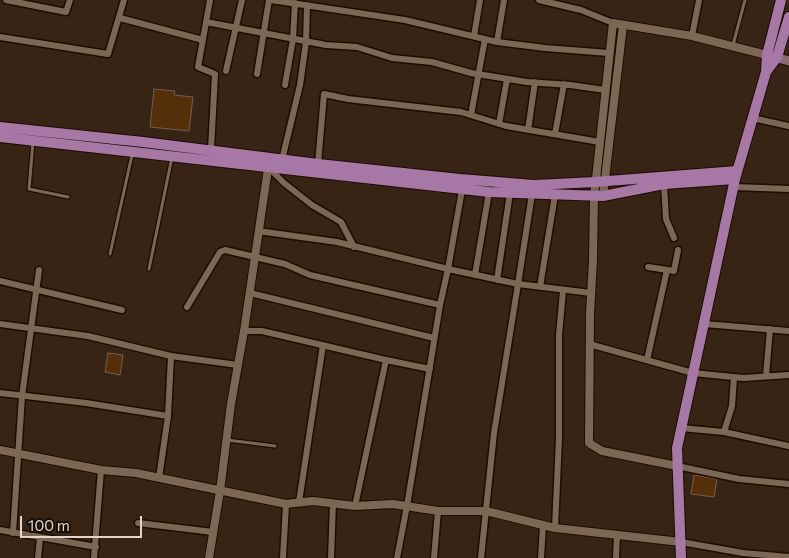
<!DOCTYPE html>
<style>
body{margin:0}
#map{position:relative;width:789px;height:558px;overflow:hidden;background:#372414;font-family:Commissioner,sans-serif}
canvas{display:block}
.scale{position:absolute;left:20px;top:516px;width:122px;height:22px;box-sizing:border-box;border:2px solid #e3d5cb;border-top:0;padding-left:6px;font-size:15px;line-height:18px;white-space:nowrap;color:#e3d5cb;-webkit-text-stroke:4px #180f08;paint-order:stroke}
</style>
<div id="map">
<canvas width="789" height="558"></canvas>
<div class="scale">100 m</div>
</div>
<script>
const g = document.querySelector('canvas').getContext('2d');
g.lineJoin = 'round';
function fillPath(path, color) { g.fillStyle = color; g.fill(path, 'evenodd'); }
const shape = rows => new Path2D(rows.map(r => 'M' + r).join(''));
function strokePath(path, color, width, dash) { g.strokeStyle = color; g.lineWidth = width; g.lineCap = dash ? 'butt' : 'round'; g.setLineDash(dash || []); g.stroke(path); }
const building = shape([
 [154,89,175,91,174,95,193,97,189,131,150,127,154,89],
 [108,353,123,355,120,375,105,372,108,353],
 [694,475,717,479,714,497,691,494,694,475]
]);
fillPath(building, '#552f09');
strokePath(building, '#755f4d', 1);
const service = shape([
 [733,45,745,0],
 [33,142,29,189,68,197],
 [110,254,132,155],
 [149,269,172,157],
 [227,440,275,446]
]);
const minor = shape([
 [6,0,66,12,70,0],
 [210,0,198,67,215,74,211,150],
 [271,0,405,20,497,42,504,0],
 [539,0,581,10,613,23],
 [120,18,203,40],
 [206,22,326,45,357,47,392,58,432,62,471,73,527,82,570,85,605,90],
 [474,36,480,0],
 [692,36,699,0],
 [0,37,108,54,124,0],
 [497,42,545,48,609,53],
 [226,71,242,0],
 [257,74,269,0],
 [285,85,293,39,295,3],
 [471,115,485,39],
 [752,118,789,126],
 [499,124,507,79],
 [528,130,535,82],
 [555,134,564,84],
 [282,160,300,85,306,42,307,5],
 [318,164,324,94,348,99,461,112,506,126,600,142],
 [269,168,284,183,312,205,341,222,354,247],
 [664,184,666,219,674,238],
 [734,187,789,189],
 [258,231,337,242,448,269,462,190],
 [648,267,674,271,678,250],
 [475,275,489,192],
 [497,280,510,193],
 [0,281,122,310],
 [540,287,555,195],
 [250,293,434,338],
 [187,307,220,252,225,250,285,264,310,275,440,305],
 [0,324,88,336,171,356,238,365],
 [704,324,789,331],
 [244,331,262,331,386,360,355,506],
 [589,344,693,373,743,378,789,375],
 [386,360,430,369],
 [647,360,667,270],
 [766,376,770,329],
 [0,393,86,403,168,416,159,478],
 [168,416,171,356],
 [681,428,724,432,732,406,734,377],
 [724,432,789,446],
 [677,466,739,479,789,484],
 [299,502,323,345],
 [138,523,213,532],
 [555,528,559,438,559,335,563,291],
 [0,530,96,547],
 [13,533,22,396,39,270],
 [681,542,743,553,789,557],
 [38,558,40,538],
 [94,558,101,470],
 [283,558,286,504],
 [331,558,333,503],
 [397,558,407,506,440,305,448,269,518,284,532,194],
 [434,558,438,511],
 [481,558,494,433,518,284,591,293],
 [541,558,543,525],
 [616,558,617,535]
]);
const tertiary = shape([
 [603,196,623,25],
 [0,450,101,470,136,473,286,504,313,501,355,506,393,504,438,511,486,511,555,528,681,542],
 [677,466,602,451,589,443,590,314,593,260,594,197,613,23,692,36,767,55],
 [209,558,220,491,231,404,244,331,269,162]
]);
const secondary = shape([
 [770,56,789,61]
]);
const trunk = shape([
 [766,72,777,57,789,17],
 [0,127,143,142,318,164,460,179,534,185,595,182,737,171],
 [0,137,489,192,603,196,664,184,735,179],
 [681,558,677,448,735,179,766,72,767,55,781,0]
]);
strokePath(service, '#1e0c01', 5.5);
strokePath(minor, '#1e0c01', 9);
strokePath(tertiary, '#1e0c01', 10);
strokePath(secondary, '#1e0c01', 11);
strokePath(trunk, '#1e0c01', 12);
strokePath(service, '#7c6654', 3);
strokePath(minor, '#7c6654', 6);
strokePath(tertiary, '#7c6654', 8);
strokePath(secondary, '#8c6c73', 9);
strokePath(trunk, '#a777a6', 10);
</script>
